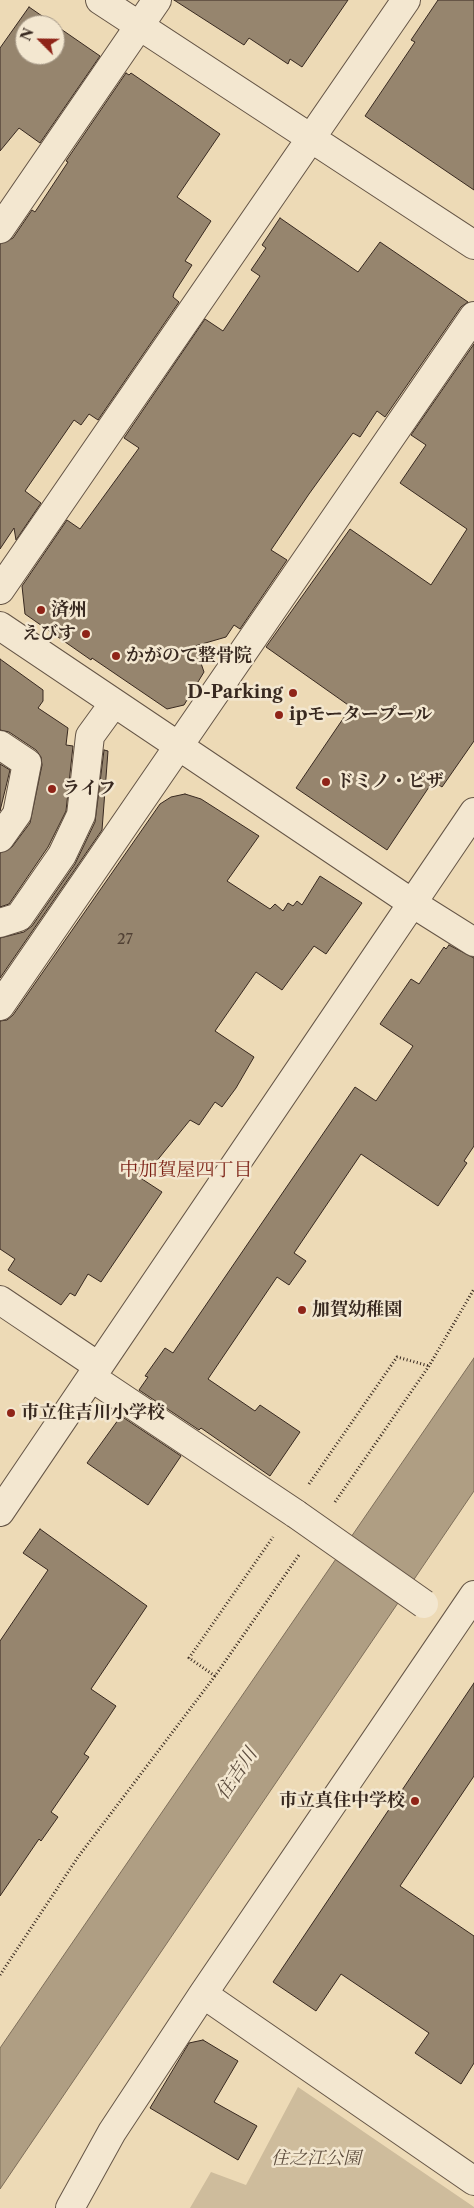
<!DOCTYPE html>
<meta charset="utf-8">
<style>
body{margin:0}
#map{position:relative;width:474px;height:2208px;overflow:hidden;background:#eddab6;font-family:"Libre Caslon Text",serif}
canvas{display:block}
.north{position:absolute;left:15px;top:15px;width:50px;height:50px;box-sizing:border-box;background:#f3e7d0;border:1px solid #a89b8a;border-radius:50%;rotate:293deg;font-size:14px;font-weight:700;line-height:20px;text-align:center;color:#382920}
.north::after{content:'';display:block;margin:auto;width:18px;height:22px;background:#8f2418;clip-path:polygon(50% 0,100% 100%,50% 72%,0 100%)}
</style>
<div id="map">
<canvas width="474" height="2208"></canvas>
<div class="north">N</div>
</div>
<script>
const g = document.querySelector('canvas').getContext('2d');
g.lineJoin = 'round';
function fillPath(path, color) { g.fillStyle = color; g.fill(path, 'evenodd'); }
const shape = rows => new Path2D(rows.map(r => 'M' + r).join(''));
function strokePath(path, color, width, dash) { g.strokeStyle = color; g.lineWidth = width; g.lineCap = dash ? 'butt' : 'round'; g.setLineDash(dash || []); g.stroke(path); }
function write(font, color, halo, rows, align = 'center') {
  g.font = font + ' "Libre Caslon Text","Noto Serif JP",serif'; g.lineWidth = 5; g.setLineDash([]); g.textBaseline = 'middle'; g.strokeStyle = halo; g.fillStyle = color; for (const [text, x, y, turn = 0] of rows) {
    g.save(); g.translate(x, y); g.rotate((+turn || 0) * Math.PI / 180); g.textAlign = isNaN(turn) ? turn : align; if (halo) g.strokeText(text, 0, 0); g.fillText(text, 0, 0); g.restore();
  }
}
fillPath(shape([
 [298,2087,474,2207,474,2208,190,2208,211,2172,246,2185]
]), '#cebc9c');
const water = shape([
 [474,1358,474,1491,0,2189,0,2048,474,1358]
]);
fillPath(water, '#af9e83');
strokePath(water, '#7f6f5b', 1);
const building = shape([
 [174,0,348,0,302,67,290,59,288,64,249,38,244,45,174,0],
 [438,0,474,0,474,190,365,116,415,42,411,40,438,0],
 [29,7,100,56,40,143,19,128,0,151,0,48,29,7],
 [25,25,55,25,55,55,25,55,25,25],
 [126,73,129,75,131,73,220,134,177,197,211,221,185,261,192,265,174,293,173,297,179,302,98,420,89,414,81,425,74,420,25,491,41,503,16,540,14,528,0,549,0,244,13,238,32,210,35,212,68,162,66,161,126,73],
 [280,218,358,272,380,242,468,302,461,307,385,417,377,411,360,437,353,433,309,494,271,550,287,560,240,629,234,625,226,637,195,646,204,672,184,705,167,709,92,658,91,660,25,614,22,586,67,520,80,529,139,448,124,438,205,319,223,331,260,276,251,270,266,248,262,245,280,218],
 [474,344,474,741,442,787,433,781,387,850,296,788,351,707,266,647,350,529,431,585,467,529,400,483,426,445,411,435,474,344],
 [0,659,43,690,43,701,38,708,68,728,66,745,73,746,66,811,48,847,9,904,0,907,0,853,12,847,30,823,42,765,41,757,36,750,9,732,0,730,0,659],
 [104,750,108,751,102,830,0,978,0,938,24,932,32,926,75,864,95,822,104,750],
 [0,764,10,770,0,811,0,764],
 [185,794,201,799,259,836,227,881,270,909,275,904,283,911,288,903,293,906,297,901,302,905,320,876,362,903,326,954,314,946,282,990,256,972,215,1031,254,1057,236,1088,222,1107,215,1102,199,1125,190,1120,142,1179,162,1192,101,1282,88,1274,75,1296,70,1293,61,1305,8,1270,15,1259,0,1249,0,1021,7,1020,13,1015,160,804,171,797,185,794],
 [449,945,474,958,474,1146,464,1161,467,1163,438,1206,361,1154,294,1253,306,1261,289,1285,277,1277,208,1379,255,1411,260,1405,300,1432,270,1476,201,1428,199,1430,139,1390,148,1377,145,1376,165,1348,173,1353,355,1087,376,1101,413,1046,380,1024,411,979,419,984,444,947,446,949,449,945],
 [121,1416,181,1456,148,1505,87,1463,121,1416],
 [40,1529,147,1606,91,1689,116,1706,84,1754,89,1757,51,1812,58,1817,41,1841,39,1839,0,1896,0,1641,48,1570,23,1553,40,1529],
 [474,1683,474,1776,400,1886,474,1936,474,2063,461,2084,415,2053,429,2033,341,1974,316,2011,273,1982,474,1683],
 [203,2040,238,2061,214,2102,257,2126,238,2160,150,2108,189,2043,203,2040]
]);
fillPath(building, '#96856e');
strokePath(building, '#382920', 1);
const minor = shape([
 [100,0,474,245],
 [0,229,157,0],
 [0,590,406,0],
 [0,626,412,903,474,942],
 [0,745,27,763,17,814,0,838],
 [0,923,19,917,62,855,81,815,90,736,114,703],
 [0,1006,474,316],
 [0,1300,98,1366],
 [91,1377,296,1514],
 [0,1512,474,812],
 [203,1994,474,2181],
 [70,2208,112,2132,203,1994,474,1595]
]);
strokePath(minor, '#655546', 30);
strokePath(shape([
 [309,1484,397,1357,429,1366],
 [335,1502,429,1366,474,1289],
 [215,1676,189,1658,273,1537],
 [0,1975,78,1857,215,1676,299,1555]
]), '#382920', 3, [1, 2.5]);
strokePath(minor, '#f3e7d0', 28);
const minorBridge = shape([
 [296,1514,424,1604]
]);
strokePath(minorBridge, '#655546', 30, []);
strokePath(minorBridge, '#f3e7d0', 28);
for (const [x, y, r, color] of [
 [41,610,5,"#8f2418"],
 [86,634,5,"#8f2418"],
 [116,656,5,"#8f2418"],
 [293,693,5,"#8f2418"],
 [279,715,5,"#8f2418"],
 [326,782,5,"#8f2418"],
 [52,789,5,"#8f2418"],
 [302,1310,5,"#8f2418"],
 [11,1413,5,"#8f2418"],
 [415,1801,5,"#8f2418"]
]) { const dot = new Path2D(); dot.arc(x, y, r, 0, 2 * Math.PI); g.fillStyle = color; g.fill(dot); strokePath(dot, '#f3e7d0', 2); }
write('15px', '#504034', null, [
 ["27",125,940]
]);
write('bold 18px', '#382920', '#f3e7d0', [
 ["済州",51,610],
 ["えびす",76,634,"right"],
 ["かがのて整骨院",126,656],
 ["D-Parking",283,693,"right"],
 ["ipモータープール",289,715],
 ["ドミノ・ピザ",336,782],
 ["ライフ",62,789],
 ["加賀幼稚園",312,1310],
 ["市立住吉川小学校",21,1413],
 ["市立真住中学校",405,1801,"right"]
], 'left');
write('italic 18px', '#5e4e3f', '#f3e7d0', [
 ["住之江公園",316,2159]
]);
write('19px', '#7a1f14', '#f3e7d0', [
 ["中加賀屋四丁目",186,1171]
]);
write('italic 19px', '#5c4c3e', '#f3e7d0', [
 ["住吉川",237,1774,-56]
]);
</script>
